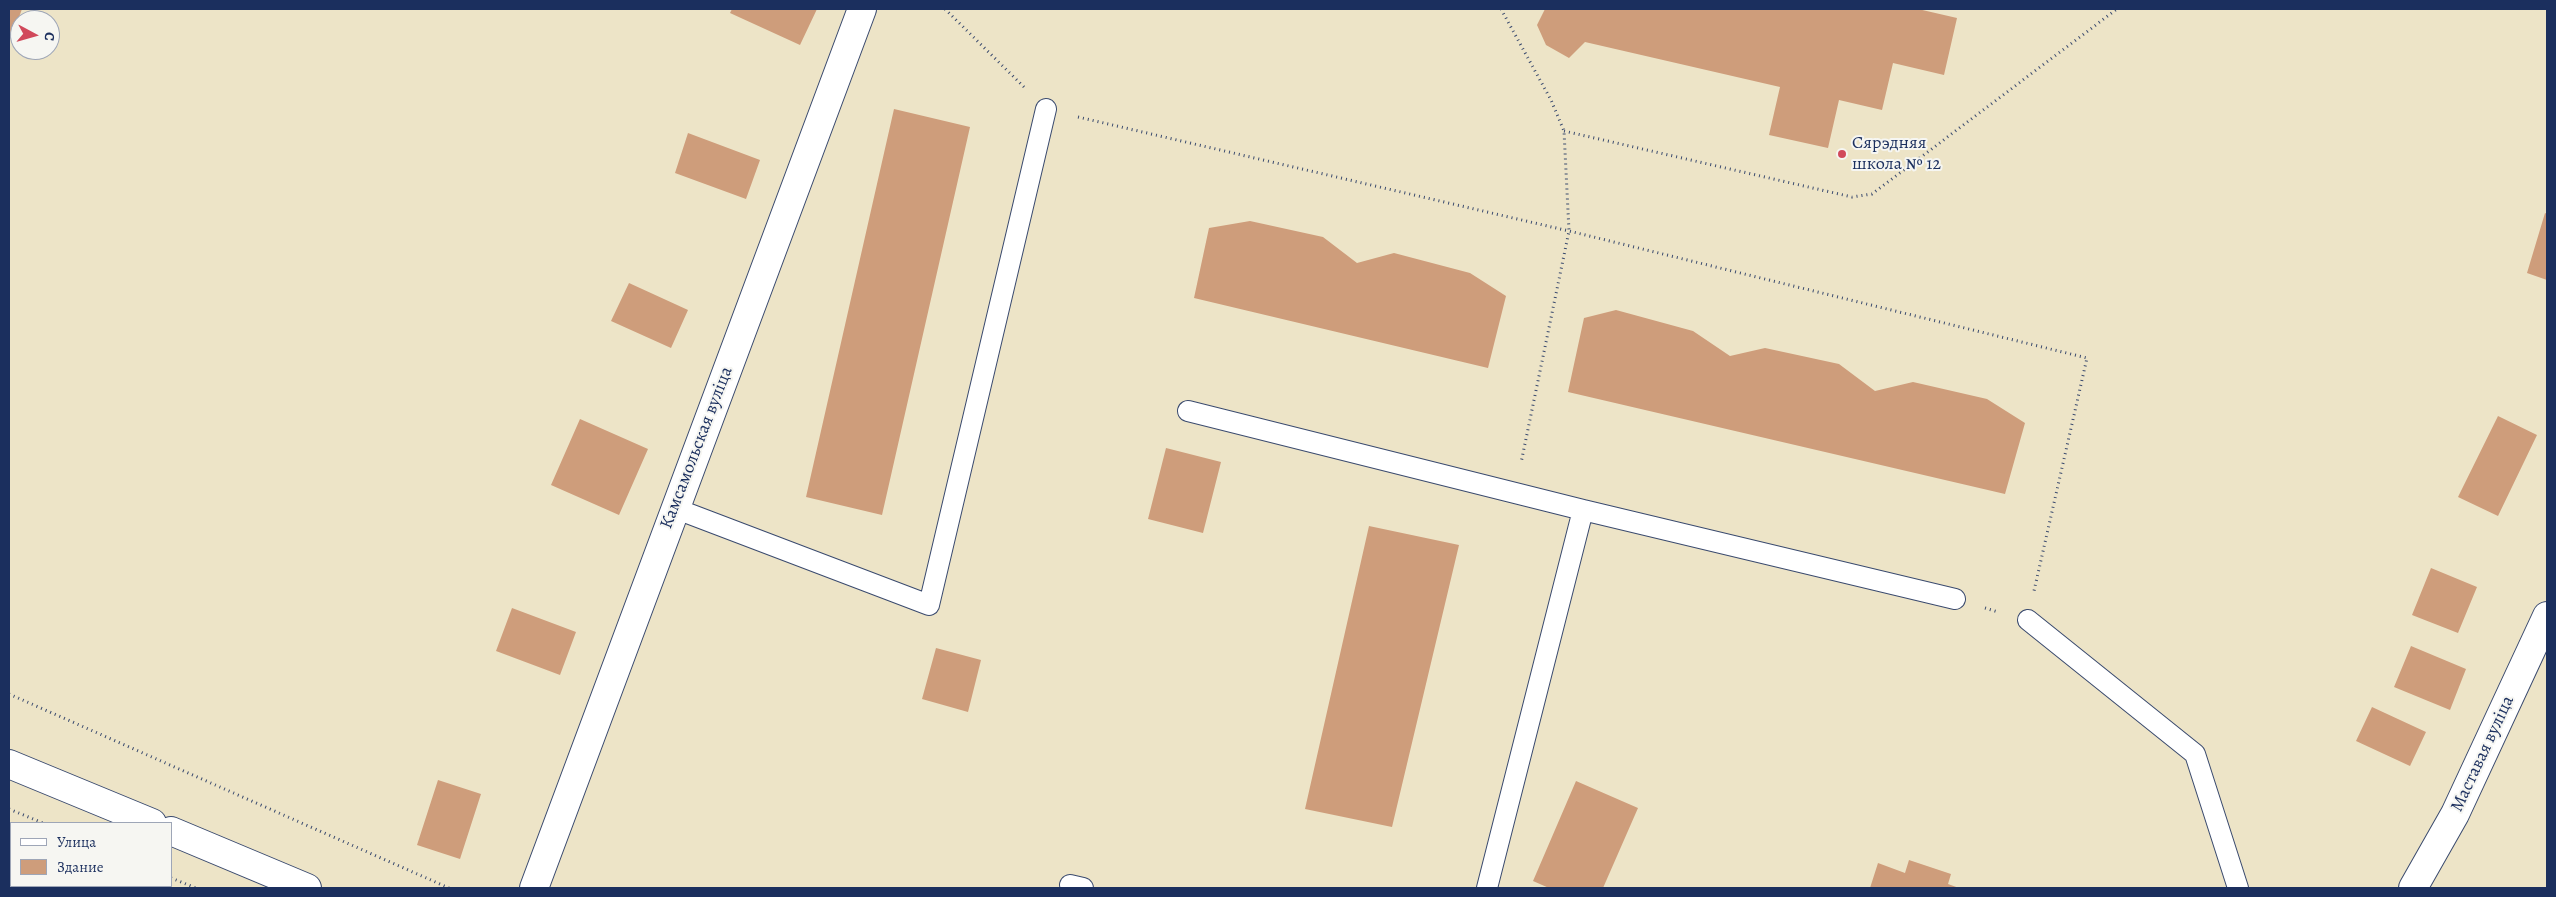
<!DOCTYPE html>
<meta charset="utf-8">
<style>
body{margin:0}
#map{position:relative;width:2556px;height:897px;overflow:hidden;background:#ede4c7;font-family:Alegreya,serif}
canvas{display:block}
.frame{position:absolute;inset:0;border:10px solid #1b2f5e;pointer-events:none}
.legend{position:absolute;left:10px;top:822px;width:162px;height:65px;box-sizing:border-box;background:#f6f6f2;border:1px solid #9ea6b7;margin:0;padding:6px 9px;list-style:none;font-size:15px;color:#1b2f5e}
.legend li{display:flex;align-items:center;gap:10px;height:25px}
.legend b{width:25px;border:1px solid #9ea6b7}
.north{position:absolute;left:10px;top:10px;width:50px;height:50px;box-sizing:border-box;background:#f6f6f2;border:1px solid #9ea6b7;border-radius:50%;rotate:96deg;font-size:14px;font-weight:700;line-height:20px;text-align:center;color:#1b2f5e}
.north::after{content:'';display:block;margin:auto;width:18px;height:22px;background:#d1495b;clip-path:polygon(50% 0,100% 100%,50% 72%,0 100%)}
</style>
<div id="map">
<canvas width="2556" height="897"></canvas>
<div class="frame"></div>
<ul class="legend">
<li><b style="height:6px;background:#fff"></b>Улица</li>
<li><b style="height:14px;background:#ce9d7b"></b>Здание</li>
</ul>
<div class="north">С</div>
</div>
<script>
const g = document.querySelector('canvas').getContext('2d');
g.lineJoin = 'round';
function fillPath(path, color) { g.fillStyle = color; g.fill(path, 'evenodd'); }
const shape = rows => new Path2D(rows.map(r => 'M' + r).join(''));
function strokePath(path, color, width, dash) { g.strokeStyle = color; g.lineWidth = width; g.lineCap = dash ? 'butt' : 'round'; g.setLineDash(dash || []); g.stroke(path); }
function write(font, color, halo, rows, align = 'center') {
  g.font = font + ' Alegreya,serif'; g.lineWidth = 4; g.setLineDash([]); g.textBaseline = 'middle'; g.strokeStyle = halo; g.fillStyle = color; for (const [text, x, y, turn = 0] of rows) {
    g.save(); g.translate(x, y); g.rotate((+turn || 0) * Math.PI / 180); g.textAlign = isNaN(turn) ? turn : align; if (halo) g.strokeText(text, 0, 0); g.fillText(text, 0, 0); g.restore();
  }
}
fillPath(shape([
 [9,9,22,9,12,36,9,35],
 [732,9,817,9,800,45,730,13],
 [1545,9,1918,9,1957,18,1944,75,1893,63,1882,110,1839,100,1828,148,1769,135,1780,87,1585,42,1569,58,1546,45,1537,25],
 [894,109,970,127,882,515,806,497],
 [688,133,760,160,746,199,675,173],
 [2545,213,2547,214,2547,280,2527,273],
 [1250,221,1323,237,1357,263,1394,253,1470,273,1506,296,1488,368,1194,298,1209,228],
 [629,283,688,310,671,348,611,321],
 [1616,310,1693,331,1730,356,1765,348,1839,364,1875,391,1913,382,1987,399,2025,423,2005,494,1568,392,1584,318],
 [2498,416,2537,435,2498,516,2458,497],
 [580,419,648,449,619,515,551,485],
 [1166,448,1221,462,1203,533,1148,519],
 [1369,526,1459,545,1392,827,1305,809],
 [2431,568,2477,587,2458,633,2412,615],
 [512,608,576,632,560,675,496,651],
 [2411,646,2466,669,2450,710,2394,687],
 [936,648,981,660,968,712,922,699],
 [2372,707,2426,732,2410,766,2356,741],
 [438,780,481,794,460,859,417,845],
 [1576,781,1638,808,1603,888,1549,888,1533,881],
 [9,850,11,851,11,886,55,886,54,888,9,888],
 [1909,860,1951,874,1948,884,1959,888,1870,888,1878,863,1905,873]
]), '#ce9d7b');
const lane = shape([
 [1188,411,1583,510,1955,599],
 [674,508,929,605,1046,109],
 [2028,620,2195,754,2238,888],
 [1070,885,1083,888],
 [1487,888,1583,510]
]);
const street = shape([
 [534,888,862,9],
 [2413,888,2455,814,2547,616]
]);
const secondary = shape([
 [9,764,152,823],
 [171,831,307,888]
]);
strokePath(lane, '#3a4a6e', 22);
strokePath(street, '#3a4a6e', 30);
strokePath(secondary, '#3a4a6e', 30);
strokePath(shape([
 [945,9,1024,87],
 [1501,9,1551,100,1564,131,1569,231,1521,463],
 [1078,117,1569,231,2087,358,2034,591],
 [1564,131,1852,197,1872,194,2117,9],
 [1985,608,1998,612],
 [9,694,449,888],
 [9,809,43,823],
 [171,878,196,888]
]), '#3a4a6e', 3, [1, 4]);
strokePath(lane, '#fff', 20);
strokePath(street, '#fff', 28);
strokePath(secondary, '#fff', 28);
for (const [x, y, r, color] of [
 [1842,154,5,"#d1495b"]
]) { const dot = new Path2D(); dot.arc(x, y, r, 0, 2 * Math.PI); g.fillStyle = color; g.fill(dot); strokePath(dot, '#f6f6f2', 2); }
write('18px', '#1b2f5e', '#f6f6f2', [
 ["Сярэдняя",1852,144],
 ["школа № 12",1852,165]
], 'left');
write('18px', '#1b2f5e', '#f6f6f2', [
 ["Камсамольская вуліца",697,448,-69],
 ["Маставая вуліца",2483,754,-65]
]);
</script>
